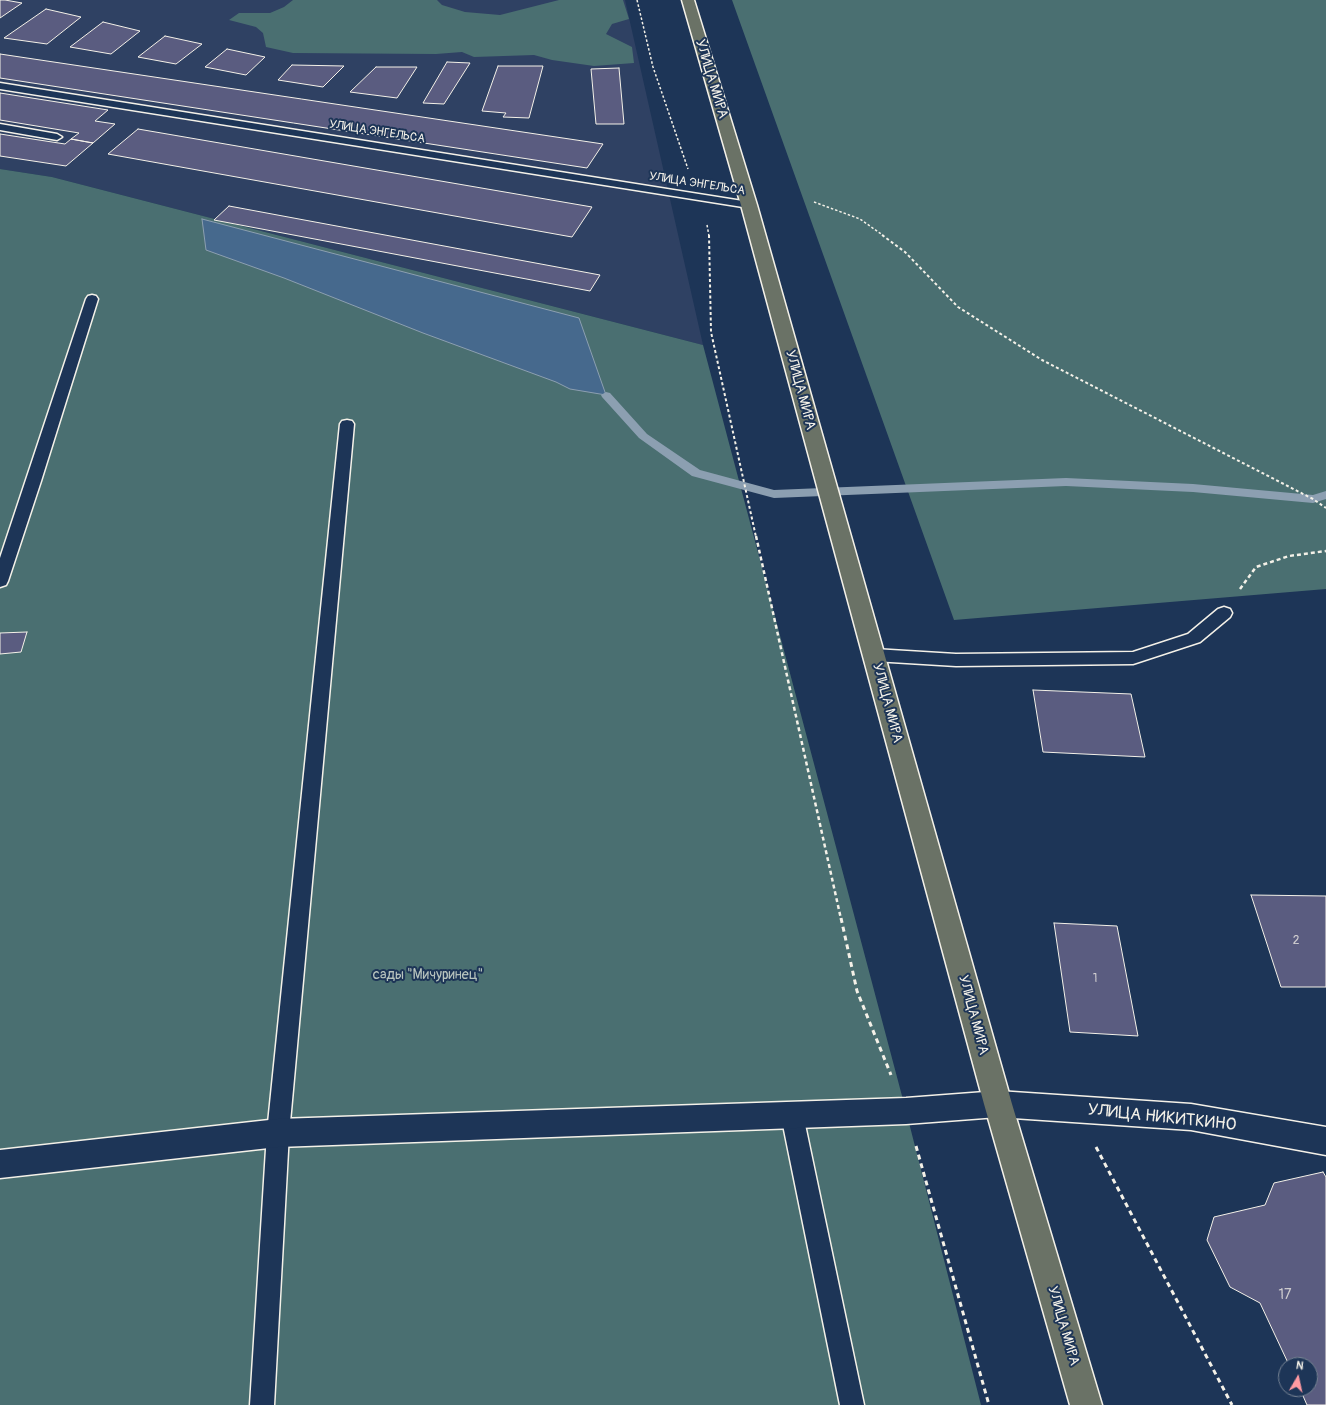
<!DOCTYPE html>
<meta charset="utf-8">
<style>
body{margin:0}
#map{position:relative;width:1326px;height:1405px;overflow:hidden;background:#1d3557;font-family:Pangolin,sans-serif}
canvas{display:block}
.north{position:absolute;left:1278px;top:1357px;width:40px;height:40px;box-sizing:border-box;background:#1d3557;border:1px solid #738091;border-radius:50%;rotate:9deg;font-size:11px;font-weight:700;line-height:16px;text-align:center;color:#f4f1e8}
.north::after{content:'';display:block;margin:auto;width:14px;height:18px;background:#ff9aa2;clip-path:polygon(50% 0,100% 100%,50% 72%,0 100%)}
</style>
<div id="map">
<canvas width="1326" height="1405"></canvas>
<div class="north">N</div>
</div>
<script>
const g = document.querySelector('canvas').getContext('2d');
g.lineJoin = 'round';
function fillPath(path, color) { g.fillStyle = color; g.fill(path, 'evenodd'); }
const shape = rows => new Path2D(rows.map(r => 'M' + r).join(''));
function strokePath(path, color, width, dash) { g.strokeStyle = color; g.lineWidth = width; g.lineCap = dash ? 'butt' : 'round'; g.setLineDash(dash || []); g.stroke(path); }
function write(font, color, halo, rows, align = 'center') {
  g.font = font + ' Pangolin,sans-serif'; g.lineWidth = 4; g.setLineDash([]); g.textBaseline = 'middle'; g.strokeStyle = halo; g.fillStyle = color; for (const [text, x, y, turn = 0] of rows) {
    g.save(); g.translate(x, y); g.rotate((+turn || 0) * Math.PI / 180); g.textAlign = isNaN(turn) ? turn : align; if (halo) g.strokeText(text, 0, 0); g.fillText(text, 0, 0); g.restore();
  }
}
fillPath(shape([
 [0,0,625,0,703,345,52,177,0,169]
]), '#2f4163');
fillPath(shape([
 [293,0,437,0,442,5,465,12,500,15,559,0,623,0,629,19,612,24,606,34,632,47,634,63,594,66,552,60,534,55,474,57,462,52,436,54,293,53,266,47,263,33,256,27,229,20,239,13,270,13,284,7],
 [732,0,1326,0,1326,589,954,620],
 [0,169,52,177,703,345,906,1111,981,1405,0,1405]
]), '#4a6f71');
const water = shape([
 [202,219,579,318,606,395,570,389,556,382,423,333,284,278,206,250,202,219]
]);
fillPath(water, '#46698d');
strokePath(water, '#8c9fb1', 1);
fillPath(shape([
 [606,392,610,393,647,434,700,470,774,490,1066,478,1193,484,1313,495,1326,491,1326,499,1313,503,1193,492,1066,486,774,498,692,476,639,438,602,397,601,395,606,392]
]), '#8c9fb1');
const building = shape([
 [0,0,5,0,22,3,0,18,0,0],
 [46,9,81,17,47,44,4,38,46,9],
 [103,22,140,31,111,54,70,47,103,22],
 [165,36,202,44,176,64,138,57,165,36],
 [227,49,265,57,246,75,205,67,227,49],
 [0,54,603,144,587,168,0,78,0,54],
 [447,62,470,63,444,104,423,103,447,62],
 [292,65,344,66,323,87,278,80,292,65],
 [498,66,543,66,529,118,503,117,506,113,482,111,498,66],
 [376,67,417,67,397,98,350,92,376,67],
 [619,68,624,124,596,124,591,69,619,68],
 [0,93,108,110,95,121,115,124,93,143,71,139,79,133,0,120,0,93],
 [138,129,592,207,572,237,108,154,138,129],
 [0,134,65,144,71,139,93,143,66,166,0,156,0,134],
 [229,206,600,275,590,291,214,220,229,206],
 [27,632,21,652,0,654,0,633,27,632],
 [1033,690,1131,694,1145,757,1043,752,1033,690],
 [1251,895,1326,896,1326,987,1281,987,1251,895],
 [1054,923,1117,926,1138,1036,1070,1032,1054,923],
 [1323,1172,1326,1177,1326,1405,1307,1405,1300,1389,1310,1389,1310,1365,1289,1365,1260,1303,1230,1287,1207,1240,1214,1217,1265,1205,1274,1183,1323,1172]
]);
fillPath(building, '#5a5c80');
strokePath(building, '#f4f1e8', 1);
const service = shape([
 [0,83,749,202,753,203,755,205,753,207,749,208,0,89,0,83],
 [0,124,57,134,62,137,57,140,0,130,0,124],
 [92,295,96,296,98,299,41,481,8,581,6,585,0,587,0,558,86,299,88,296,92,295],
 [347,420,352,421,354,424,289,1133,274,1405,250,1405,267,1133,340,424,342,421,347,420],
 [1224,607,1230,609,1232,613,1230,617,1200,642,1133,664,956,666,874,661,868,659,866,655,868,651,874,649,956,654,1133,652,1188,634,1218,609,1224,607],
 [792,1105,800,1108,803,1115,864,1405,840,1405,781,1115,784,1108,792,1105]
]);
const minor = shape([
 [998,1091,1191,1104,1326,1127,1326,1155,1191,1130,998,1117,906,1124,278,1147,0,1178,0,1150,278,1119,906,1098,998,1091]
]);
const primary = shape([
 [682,0,694,0,757,205,1012,1104,1102,1405,1070,1405,984,1104,741,205,682,0]
]);
strokePath(service, '#f4f1e8', 3);
strokePath(minor, '#f4f1e8', 3);
strokePath(primary, '#f4f1e8', 3);
strokePath(shape([
 [637,0,653,67,688,169],
 [814,202,860,219,884,236],
 [707,225,709,236]
]), '#f4f1e8', 1.5, [2.5, 2]);
strokePath(shape([
 [709,235,711,332,756,537],
 [882,235,905,252,958,307,1042,360,1313,499,1326,508]
]), '#f4f1e8', 2, [3, 2.5]);
strokePath(shape([
 [756,536,841,919],
 [1240,589,1256,567,1289,556,1326,551]
]), '#f4f1e8', 2.5, [4, 3]);
strokePath(shape([
 [841,918,857,991,891,1075],
 [916,1146,989,1405],
 [1096,1147,1232,1405]
]), '#f4f1e8', 3, [5, 4]);
fillPath(service, '#1d3557');
fillPath(minor, '#1d3557');
fillPath(primary, '#6a7266');
write('12px', '#f4f1e8', '#1d3557', [
 ["УЛИЦА ЭНГЕЛЬСА",377,132,9],
 ["УЛИЦА ЭНГЕЛЬСА",697,184,9]
]);
write('12px', '#ceccce', null, [
 ["2",1296,941],
 ["1",1095,979]
]);
write('14px', '#f4f1e8', '#1d3557', [
 ["УЛИЦА МИРА",711,79,73],
 ["УЛИЦА МИРА",800,390,75],
 ["УЛИЦА МИРА",887,703,75],
 ["УЛИЦА МИРА",973,1015,75],
 ["УЛИЦА МИРА",1063,1326,74]
]);
write('14px', '#b8c4be', '#1d3557', [
 ["сады \"Мичуринец\"",428,975]
]);
write('14px', '#ceccce', null, [
 ["17",1285,1295]
]);
write('17px', '#f4f1e8', '#1d3557', [
 ["УЛИЦА НИКИТКИНО",1162,1118,6]
]);
</script>
